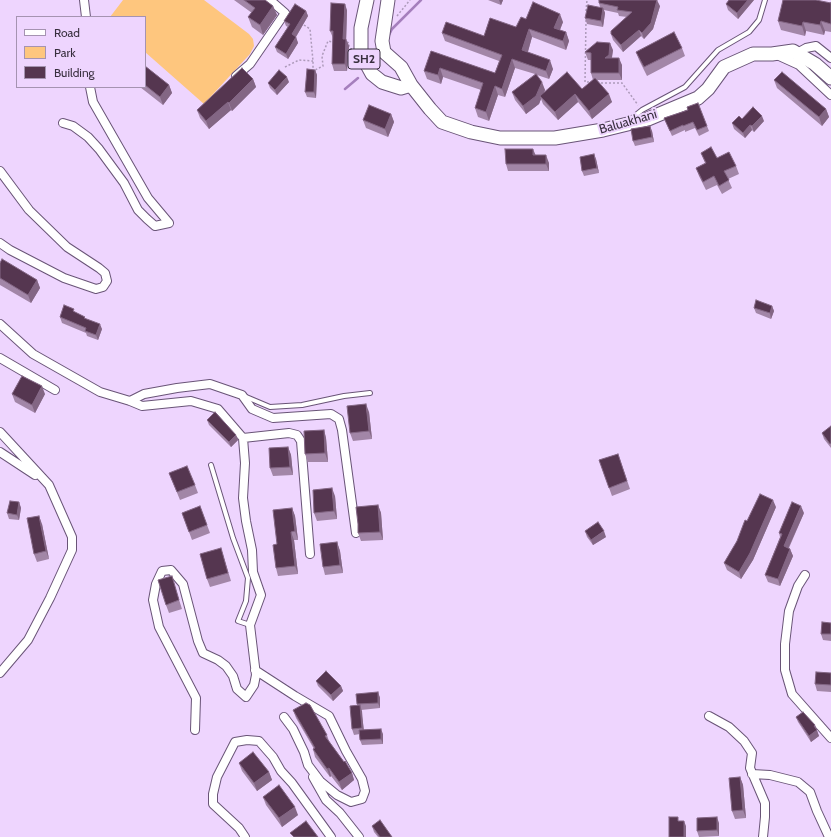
<!DOCTYPE html>
<style>
body{margin:0}
#map{position:relative;width:831px;height:837px;overflow:hidden;background:#eed5fe;font-family:Cabin,sans-serif}
canvas{display:block}
.legend{position:absolute;left:16px;top:16px;width:130px;height:72px;box-sizing:border-box;background:#eed5fe;border:1px solid #a593b1;margin:0;padding:5px 7px;list-style:none;font-size:12px;color:#382f3e}
.legend li{display:flex;align-items:center;gap:8px;height:20px}
.legend b{width:20px;border:1px solid #a593b1}
</style>
<div id="map">
<canvas width="831" height="837"></canvas>
<ul class="legend">
<li><b style="height:5px;background:#fff"></b>Road</li>
<li><b style="height:11px;background:#fec67e"></b>Park</li>
<li><b style="height:11px;background:#553650"></b>Building</li>
</ul>
</div>
<script>
const g = document.querySelector('canvas').getContext('2d');
g.lineJoin = 'round';
function fillPath(path, color) { g.fillStyle = color; g.fill(path, 'evenodd'); }
const shape = rows => new Path2D(rows.map(r => 'M' + r).join(''));
function strokePath(path, color, width, dash) { g.strokeStyle = color; g.lineWidth = width; g.lineCap = dash ? 'butt' : 'round'; g.setLineDash(dash || []); g.stroke(path); }
function write(font, color, halo, rows, align = 'center') {
  g.font = font + ' Cabin,sans-serif'; g.lineWidth = 4; g.setLineDash([]); g.textBaseline = 'middle'; g.strokeStyle = halo; g.fillStyle = color; for (const [text, x, y, turn = 0] of rows) {
    g.save(); g.translate(x, y); g.rotate((+turn || 0) * Math.PI / 180); g.textAlign = isNaN(turn) ? turn : align; if (halo) g.strokeText(text, 0, 0); g.fillText(text, 0, 0); g.restore();
  }
}
fillPath(shape([
 [123,0,204,0,249,34,253,39,254,46,250,54,204,104,145,52,145,17,110,17]
]), '#fec67e');
strokePath(shape([
 [389,35,392,29,421,0],
 [345,89,358,78]
]), '#a57fbd', 2.5);
const lane = shape([
 [632,118,642,110,685,87,718,50,749,32,759,20,765,0],
 [244,396,270,407,302,405,344,396,370,393],
 [211,465,233,538,248,578,246,601,238,621,250,625]
]);
const street = shape([
 [84,0,86,17],
 [797,53,806,48,816,46,831,58],
 [777,55,799,65,831,95],
 [236,76,250,64,285,13,270,0],
 [63,123,73,126,88,137,99,149,124,183,138,210,147,219,155,226,169,223,148,198,93,102,90,87],
 [0,171,29,210,67,247,99,268,105,273,107,281,103,287,96,289,64,278,10,250,0,243],
 [0,324,33,354,100,392,130,401,142,406,191,401,218,409,243,438,245,463,243,498,246,521,252,550,253,572,261,595,250,625,256,675,254,685,246,697,237,689,233,676,226,666,218,660,203,653,198,641,183,584,171,570,162,571,156,584,153,600,159,627,196,698,195,730],
 [0,358,55,390],
 [130,401,144,394,177,388,210,384,242,395,252,409,273,418,331,414,339,419,342,430,356,533],
 [0,432,49,485,72,537,72,550,50,598,28,640,0,673],
 [243,438,289,433,297,435,301,441,310,554],
 [0,452,35,475],
 [805,575,798,586,789,611,785,644,785,670,792,694,831,738],
 [255,670,295,696,329,716,346,751,362,779,365,791,362,799,351,802,337,795,320,781,308,765,304,752,293,729,284,717],
 [709,716,729,727,744,741,752,753,750,768,765,803,765,817,763,837],
 [752,774,770,775,798,782,810,792,817,811,829,837],
 [313,777,326,800,340,813,359,837],
 [245,837,239,828,213,804,213,794,217,777,235,742,247,740,259,741,273,757,281,771,292,783,331,837]
]);
const primary = shape([
 [367,0,361,28,361,51,366,63,372,74,382,82,401,88,411,85],
 [388,0,382,41,384,52,401,67,411,85,430,109,442,122,471,132,500,138,555,138,603,130,648,119,698,98,708,89,724,67,753,54,772,54,793,51,815,64,831,78]
]);
strokePath(lane, '#695477', 6);
strokePath(street, '#695477', 10);
strokePath(primary, '#695477', 15);
strokePath(shape([
 [586,11,587,0],
 [397,16,410,0],
 [586,20,585,82,592,82],
 [304,25,310,29,313,61,313,71,323,66,322,56,328,41,333,42],
 [347,42,349,43,349,49],
 [350,55,355,69,356,68],
 [285,67,299,60,313,61],
 [597,83,622,83,638,105]
]), '#ad9aba', 1.5, [2, 2]);
strokePath(lane, '#fff', 4);
strokePath(street, '#fff', 8);
strokePath(primary, '#fff', 13);
fillPath(shape([
 [234,0,265,0,273,6,277,15,263,35,252,27,248,17,252,13],
 [488,0,503,0,501,5],
 [754,0,738,19,728,10,726,4],
 [831,2,831,32,825,31,824,35,806,31,805,36,781,30,778,21,831,3],
 [599,3,660,6,653,29,644,39,641,36,623,52,613,40,611,34,627,17,619,16,618,13,604,10,605,13,603,27,587,24,585,18,600,7],
 [347,10,346,39,349,46,347,71,334,71,332,64,333,38,330,31],
 [306,11,308,16,296,37,298,43,288,59,277,52,275,47,288,27,286,26,284,21],
 [526,19,563,22,560,30,566,32,569,41,566,50,532,37,528,52,553,69,549,79,537,75,545,90,543,93,582,89,593,80,591,73,591,60,588,60,585,52,613,50,612,58,622,65,622,80,597,80,612,102,592,119,578,102,558,120,543,104,541,99,539,104,526,114,515,100,512,92,535,74,515,68,505,97,498,95,489,121,478,117,475,108,481,90,443,77,441,84,427,79,424,71,431,51,495,73,499,61,445,41,442,33,484,36,516,27],
 [682,48,685,56,647,76,639,60,636,52],
 [145,66,169,85,172,93,163,105,140,87,145,87],
 [315,70,317,75,316,98,307,97,305,92],
 [253,79,256,87,232,111,231,110,209,129,200,118,197,110],
 [774,80,826,109,829,117,822,126,777,88],
 [289,82,277,95,270,88,268,83],
 [688,110,707,126,709,131,699,136,695,128,685,132,685,130,672,136,664,118],
 [391,114,394,122,388,137,366,128,363,120],
 [742,119,764,121,754,132,752,130,745,138,734,129,732,123],
 [652,131,654,142,635,146,633,141],
 [701,153,717,158,736,166,739,174,728,179,732,188,722,194,717,185,706,190,699,176,696,168,705,163],
 [536,155,549,163,549,171,508,171,506,164],
 [596,159,599,173,584,176,582,171],
 [0,263,37,280,40,288,31,303,0,285],
 [772,306,774,311,771,319,756,313,754,308],
 [75,312,102,329,98,340,87,336,86,333,62,323,60,317],
 [12,394,45,394,35,413,15,402],
 [369,412,372,439,353,441,350,433],
 [207,420,236,435,238,440,231,447,209,425],
 [831,426,831,448,824,439,822,433],
 [324,430,326,438,328,462,308,462,305,454],
 [288,447,291,455,293,475,273,476,270,468],
 [618,454,630,489,612,496,599,460],
 [169,473,195,485,198,493,180,500],
 [335,496,337,519,317,521,314,513],
 [19,502,21,508,19,520,9,519,7,513],
 [378,505,381,513,383,540,361,541,358,533],
 [200,506,210,533,192,540,182,513],
 [776,507,753,560,741,579,727,570,724,563,737,541,747,521],
 [292,508,295,516,298,540,294,540,298,574,278,576,276,568,277,544],
 [804,513,789,548,790,549,793,556,780,586,768,582,765,575,780,537,779,533],
 [42,524,49,559,37,562,34,554],
 [585,531,606,537,593,545,587,537],
 [337,542,340,551,343,573,325,575,323,567],
 [221,548,231,581,210,587,207,579],
 [174,584,182,609,169,613,166,605],
 [831,623,831,641,823,640,821,634],
 [831,673,831,692,817,691,815,684],
 [316,681,341,686,343,691,333,701,318,686],
 [378,692,380,698,380,708,361,710,364,730,383,734,383,744,362,745,360,740,360,734,354,735,352,729,357,705,357,704],
 [293,710,327,735,329,741,352,773,354,780,342,790,331,776,330,777,315,757,313,749,314,749,296,718],
 [796,717,815,725,819,736,811,742,798,722],
 [239,763,269,772,272,780,257,791,242,771],
 [740,777,743,785,746,818,735,819,732,811],
 [263,797,298,815,282,827,266,805],
 [719,823,719,836,699,837,697,831],
 [372,826,392,837,378,837,374,832]
]), '#a286a7');
fillPath(shape([
 [499,0,503,0,501,5],
 [657,0,660,6,653,29,644,39,642,33],
 [748,0,754,0,738,19,737,13],
 [345,4,347,10,346,46,343,39],
 [273,6,277,15,263,35,260,25],
 [603,8,605,13,603,27,601,21],
 [306,11,308,16,294,40,292,34],
 [560,14,563,22,557,37,554,28],
 [821,21,825,31,824,35,820,25],
 [803,22,806,31,805,36,802,26],
 [529,29,532,37,526,58,522,50],
 [639,30,641,36,623,52,621,45],
 [566,32,569,41,566,50,563,41],
 [296,37,298,43,288,59,286,54],
 [346,39,349,46,347,71,345,64],
 [610,43,613,50,611,62,605,58],
 [619,58,622,65,622,80,619,73],
 [512,59,515,68,505,97,502,89],
 [550,60,553,69,549,79,546,71],
 [440,68,443,77,441,84,438,75],
 [315,70,317,75,316,98,314,92],
 [287,77,289,82,277,95,275,90],
 [253,79,256,87,232,111,229,103],
 [542,82,545,90,542,98,540,96,541,99,539,104,526,114,523,106],
 [169,85,172,93,163,105,160,97],
 [495,86,498,95,489,121,486,112],
 [575,94,578,102,558,120,555,112],
 [609,94,612,102,592,119,589,111],
 [228,102,231,110,209,129,206,121],
 [826,109,829,117,822,126,819,117],
 [391,114,394,122,388,137,385,129],
 [762,116,764,121,754,132,752,126],
 [750,125,752,130,745,138,743,133],
 [650,126,652,131,654,142,652,137],
 [533,149,536,156,533,155],
 [594,154,596,159,599,173,597,168],
 [546,155,549,163,549,171,546,164],
 [37,280,40,288,31,303,28,295],
 [772,306,774,311,771,319,770,313],
 [100,324,102,329,98,340,96,335],
 [42,386,45,394,35,413,32,405],
 [366,404,369,412,372,439,369,431],
 [324,430,326,438,328,462,325,453],
 [236,435,238,440,231,447,229,442],
 [288,447,291,455,293,475,290,467],
 [332,488,335,496,337,519,334,511],
 [773,500,776,507,753,560,741,579,739,572],
 [19,502,21,508,19,520,17,515],
 [378,505,381,513,383,540,380,532],
 [801,506,804,513,786,553,784,546],
 [292,508,295,516,298,540,295,531],
 [39,516,42,524,49,559,46,551],
 [604,531,606,537,593,545,591,540],
 [291,532,294,540,298,574,295,566],
 [337,542,340,551,343,573,340,565],
 [790,549,793,556,780,586,778,579],
 [341,686,343,691,333,701,331,695],
 [378,692,380,698,380,708,378,703],
 [360,705,362,711,364,734,362,728],
 [815,725,819,736,811,742,809,736],
 [381,729,383,734,383,744,381,739],
 [329,768,331,776,330,777,327,769],
 [269,772,272,780,257,791,254,783],
 [352,773,354,780,342,790,339,782],
 [740,777,743,785,746,818,743,810],
 [295,807,298,815,282,827,279,818],
 [717,817,719,823,719,836,717,830],
 [684,821,686,826,686,837,684,837]
]), '#836684');
const building = shape([
 [244,0,265,0,273,6,260,25,248,17,255,8,244,0],
 [599,0,657,0,651,23,642,33,639,30,621,45,611,34,611,31,632,12,617,10,618,7,599,3,599,0],
 [729,0,748,0,737,13,726,4,729,0],
 [783,0,816,0,831,3,831,2,831,24,821,21,820,25,803,22,802,26,778,21,783,0],
 [533,2,560,14,554,28,566,32,563,41,529,29,522,50,550,60,546,71,512,59,502,89,495,86,486,112,475,108,483,83,440,68,438,75,424,71,431,51,495,73,502,55,442,33,446,22,484,36,490,18,516,27,521,17,526,19,533,2],
 [331,3,345,4,343,39,346,39,345,64,332,64,333,31,330,31,331,3],
 [295,4,306,11,292,34,296,37,286,54,275,47,290,24,284,21,295,4],
 [588,5,603,8,601,21,585,18,588,5],
 [674,32,682,48,644,67,636,52,674,32],
 [597,42,610,43,609,55,605,58,619,58,619,73,591,73,591,53,585,52,597,42],
 [145,66,169,85,160,97,145,85,145,66],
 [242,68,253,79,229,103,228,102,206,121,197,110,242,68],
 [307,69,315,70,314,92,305,92,307,69],
 [279,70,287,77,275,90,268,83,279,70],
 [567,72,582,89,595,78,609,94,589,111,575,94,555,112,540,96,567,72],
 [782,72,826,109,819,117,774,80,782,72],
 [536,74,542,82,536,96,523,106,512,92,536,74],
 [698,103,707,126,697,130,693,122,683,126,683,125,670,131,664,118,688,110,687,107,698,103],
 [369,105,391,114,385,129,363,120,369,105],
 [753,107,762,116,752,126,750,125,743,133,732,123,739,116,742,119,753,107],
 [650,126,652,137,633,141,631,129,650,126],
 [711,147,717,158,729,152,736,166,724,171,729,180,719,186,714,176,703,182,696,168,706,163,701,153,711,147],
 [505,149,533,149,533,155,546,155,546,164,506,164,505,149],
 [594,154,597,168,582,171,580,157,594,154],
 [2,259,37,280,28,295,0,278,0,263,2,259],
 [756,300,772,306,770,313,754,308,756,300],
 [64,305,74,309,73,311,85,317,84,318,100,324,96,335,85,331,86,328,60,317,64,305],
 [22,376,42,386,32,405,12,394,22,376],
 [366,404,369,431,350,433,347,406,366,404],
 [215,412,236,435,229,442,207,420,215,412],
 [831,426,831,443,830,444,822,433,831,426],
 [324,430,325,453,305,454,304,431,324,430],
 [288,447,290,467,270,468,269,448,288,447],
 [618,454,627,481,609,488,599,460,618,454],
 [187,466,195,485,177,492,169,473,187,466],
 [332,488,334,511,314,513,313,490,332,488],
 [760,494,773,500,750,553,739,572,724,563,737,541,745,520,747,521,760,494],
 [10,501,19,502,17,515,7,513,10,501],
 [792,502,801,506,784,546,790,549,778,579,765,575,782,534,779,533,792,502],
 [378,505,380,532,358,533,358,524,356,507,378,505],
 [200,506,207,525,189,532,182,513,200,506],
 [292,508,295,531,291,532,295,566,276,568,273,545,277,544,273,510,292,508],
 [39,516,46,551,34,554,27,518,39,516],
 [598,522,604,531,591,540,585,531,598,522],
 [337,542,340,565,323,567,320,544,337,542],
 [221,548,228,573,207,579,200,554,221,548],
 [172,576,179,600,166,605,158,580,172,576],
 [822,622,831,623,831,634,821,634,822,622],
 [326,671,341,686,331,695,316,681,326,671],
 [816,672,831,673,831,685,815,684,816,672],
 [378,692,378,703,357,704,356,694,378,692],
 [306,703,310,705,327,735,325,736,344,762,345,761,352,773,339,782,329,768,327,769,313,749,315,748,293,710,306,703],
 [360,705,362,728,352,729,350,706,360,705],
 [803,712,815,725,814,726,817,730,809,736,796,717,803,712],
 [381,729,381,739,360,740,359,730,381,729],
 [253,752,269,772,254,783,239,763,253,752],
 [740,777,743,810,732,811,729,778,740,777],
 [279,785,295,807,279,818,263,797,279,785],
 [669,817,678,817,678,821,684,821,684,837,669,837,669,817],
 [717,817,717,830,697,831,697,818,717,817],
 [380,820,392,837,380,837,372,826,380,820],
 [306,821,318,837,294,837,290,833,306,821]
]);
fillPath(building, '#553650');
strokePath(building, '#836684', 1);
for (const [x, y, w] of [
 [364,59,32]
]) { const box = new Path2D(); box.roundRect(x - w / 2, y - 10, w, 20, 3); g.fillStyle = '#eed5fe'; g.fill(box); strokePath(box, '#382f3e', 1); }
write('bold 12px', '#382f3e', null, [
 ["SH2",364,59]
]);
write('13px', '#382f3e', '#eed5fe', [
 ["Baluakhani",628,122,-16]
]);
</script>
